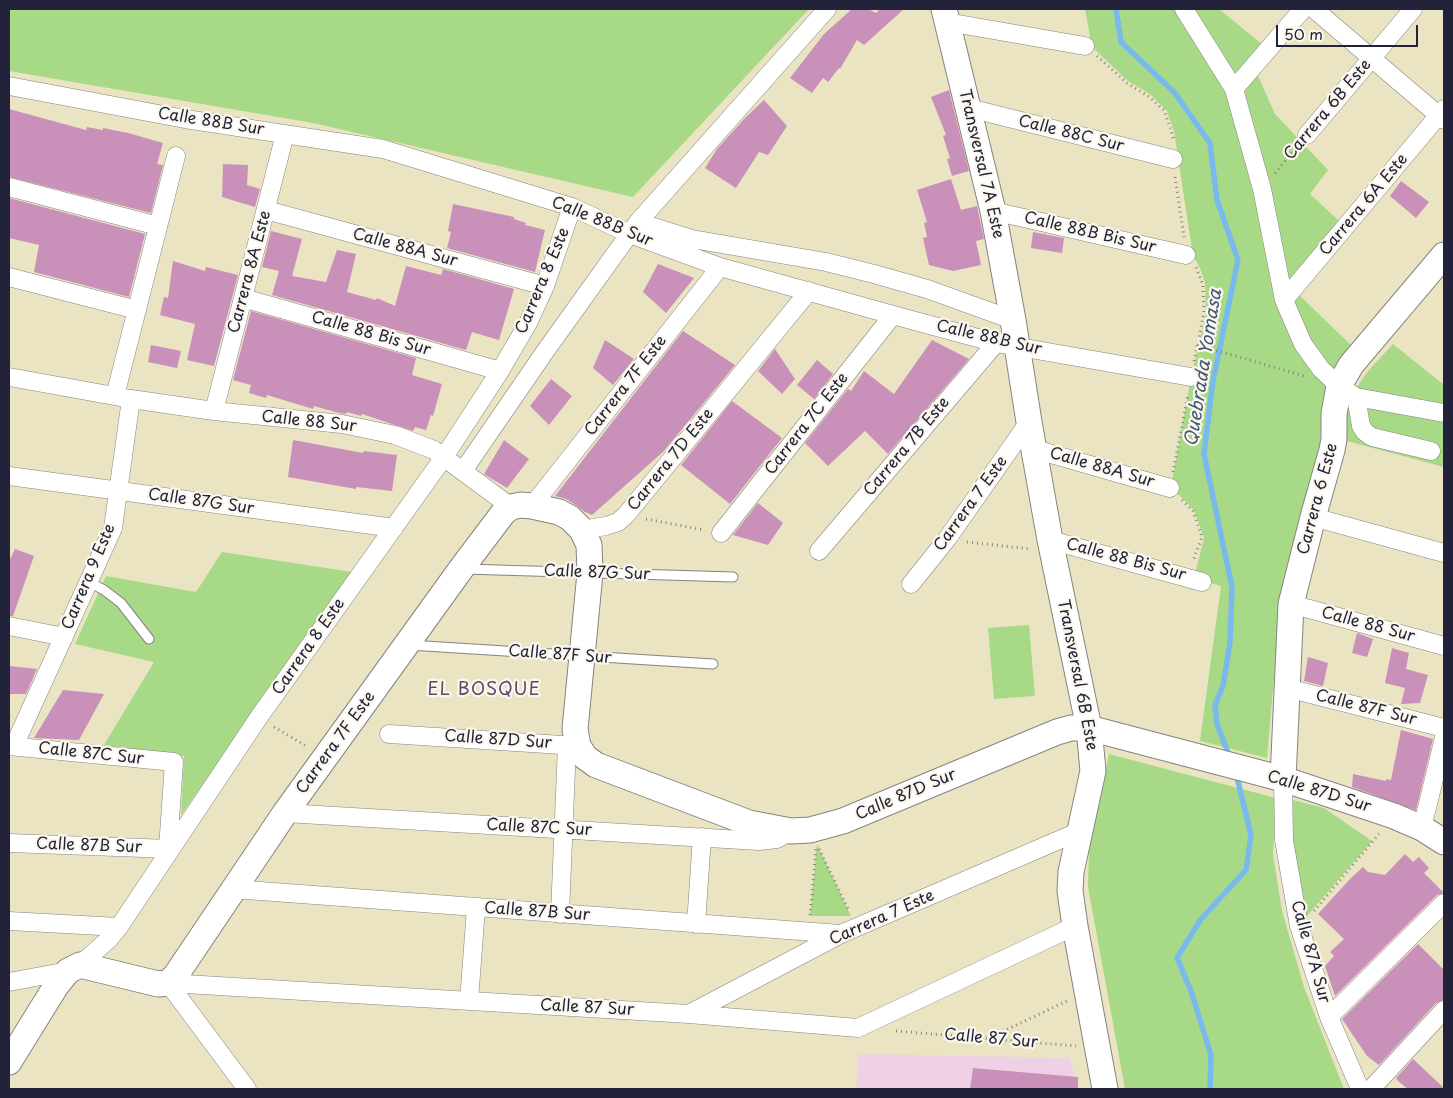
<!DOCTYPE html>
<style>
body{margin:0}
#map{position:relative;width:1453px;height:1098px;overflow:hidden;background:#eae4c3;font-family:"Playpen Sans",sans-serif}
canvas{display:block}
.frame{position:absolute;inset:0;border:10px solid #22223b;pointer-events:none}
.scale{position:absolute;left:1276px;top:25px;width:142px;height:22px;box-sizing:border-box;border:2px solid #22223b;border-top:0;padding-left:6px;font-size:15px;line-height:18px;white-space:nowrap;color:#22223b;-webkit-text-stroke:4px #fbf7ec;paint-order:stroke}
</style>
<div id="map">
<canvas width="1453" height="1098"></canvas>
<div class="frame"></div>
<div class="scale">50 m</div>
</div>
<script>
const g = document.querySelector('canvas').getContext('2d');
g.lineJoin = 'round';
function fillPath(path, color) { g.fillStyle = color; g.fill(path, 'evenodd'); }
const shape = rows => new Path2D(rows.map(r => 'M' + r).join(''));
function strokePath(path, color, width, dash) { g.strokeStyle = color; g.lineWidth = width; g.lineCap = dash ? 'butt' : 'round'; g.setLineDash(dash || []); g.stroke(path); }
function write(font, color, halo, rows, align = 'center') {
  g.font = font + ' "Playpen Sans",sans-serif'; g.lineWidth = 4.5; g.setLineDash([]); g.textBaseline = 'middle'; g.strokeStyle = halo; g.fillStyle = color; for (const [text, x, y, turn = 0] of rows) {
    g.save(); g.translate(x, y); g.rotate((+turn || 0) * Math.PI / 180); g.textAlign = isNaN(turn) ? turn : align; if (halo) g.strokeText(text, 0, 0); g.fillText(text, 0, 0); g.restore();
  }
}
fillPath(shape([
 [859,1054,1070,1058,1077,1089,856,1089]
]), '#f0d0e5');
fillPath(shape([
 [9,9,809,9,633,197,313,123,9,71],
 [1085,9,1219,9,1274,54,1258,76,1275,114,1328,170,1310,194,1349,230,1297,293,1352,346,1322,416,1319,457,1280,608,1267,758,1200,741,1221,586,1194,578,1204,538,1194,510,1171,487,1191,377,1206,314,1205,283,1200,268,1193,256,1174,131,1167,111,1150,94,1128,81,1092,47],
 [1393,344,1444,385,1444,467,1347,441,1345,423,1348,406,1357,387,1368,371],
 [222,552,352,572,181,815,184,756,104,745,154,662,75,644,106,576,196,592],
 [1029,625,1035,696,994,699,988,628],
 [1109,754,1276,798,1273,854,1282,911,1304,987,1344,1089,1125,1089,1088,887,1089,850],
 [1293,800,1324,808,1372,841,1307,916,1297,895,1289,837],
 [817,844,851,916,810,916]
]), '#a8d987');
strokePath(shape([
 [1116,9,1121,42,1174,92,1210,143,1217,200,1238,260,1213,381,1204,454,1232,587,1230,643,1223,686,1215,705,1217,724,1230,758],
 [1210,1089,1211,1055,1191,991,1177,958,1201,919,1246,870,1251,835,1236,773]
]), '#78baed', 5.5);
fillPath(shape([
 [852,9,868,9,876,13,880,9,904,9,864,45,857,40,840,69,839,68,828,82,823,78,812,93,790,78,824,34],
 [949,90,969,171,952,176,947,159,950,158,943,136,946,135,931,97],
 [764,100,787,126,768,155,759,152,736,188,705,168,717,149,745,118],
 [9,109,86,130,87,127,103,130,103,128,128,133,163,143,157,164,163,165,151,213,9,177],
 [223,164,248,165,247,185,260,189,255,207,222,197],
 [951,179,961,210,977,206,984,239,976,241,981,265,953,271,929,265,923,238,927,237,924,223,927,222,917,190],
 [1401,181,1429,202,1416,218,1390,196],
 [9,198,145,234,129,297,34,272,39,245,9,238],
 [453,204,514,217,514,219,526,223,525,225,545,230,535,272,447,248,451,232,448,231],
 [271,231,302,239,292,276,326,282,337,250,356,254,347,292,376,300,377,298,395,306,406,266,441,275,443,269,514,289,499,340,472,332,466,350,272,295,279,271,262,267],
 [1033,232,1064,238,1062,253,1031,248],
 [173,261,205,271,206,267,238,275,214,366,187,360,195,324,160,315,164,297,168,298],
 [658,264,694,278,666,313,643,292],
 [251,311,416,358,412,375,442,384,433,416,431,415,426,430,415,427,413,431,362,414,361,416,347,412,346,414,339,413,314,406,313,409,267,395,266,398,249,393,251,385,233,380],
 [683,331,735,365,664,451,592,515,585,512,577,506,566,499,555,496],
 [605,340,634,359,613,385,593,368],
 [932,340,969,359,888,454,865,431,828,466,805,443,848,389,851,391,864,371,894,394],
 [151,345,181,351,177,368,148,362],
 [775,349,795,379,782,394,758,371],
 [817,360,833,374,814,399,797,385],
 [551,379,572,396,549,425,530,406],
 [732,401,782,438,730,504,681,465],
 [293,440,363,453,364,451,397,455,392,491,356,487,356,489,288,477],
 [504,440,529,459,507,488,484,474],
 [758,503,783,523,768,545,733,535],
 [15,549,34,556,13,616,9,616,9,562],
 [1357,633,1373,639,1367,657,1352,653],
 [1392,648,1409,653,1406,669,1428,675,1420,703,1401,704,1405,688,1385,683],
 [1308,657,1328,663,1323,686,1304,681],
 [9,666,37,669,26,694,9,694],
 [63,690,104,694,79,740,34,738],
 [1401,730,1433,739,1416,810,1352,787,1353,774,1386,781,1386,779,1391,780],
 [1405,854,1413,862,1419,857,1429,868,1424,873,1444,893,1437,895,1335,996,1325,966,1334,956,1330,952,1344,939,1318,914,1350,879,1363,867,1368,872,1385,875],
 [1418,944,1444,970,1444,1000,1436,1003,1379,1065,1367,1056,1342,1019],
 [1413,1059,1444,1088,1444,1089,1408,1089,1398,1081,1396,1078],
 [973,1068,1078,1077,1078,1089,970,1089]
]), '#c990b9');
const lane = shape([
 [464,569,733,577],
 [89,582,104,590,121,603,149,639],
 [409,645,713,664]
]);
const street = shape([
 [1184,9,1234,89,1262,189,1284,300,1303,344,1321,369,1339,386,1356,397,1444,413],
 [1314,9,1444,120],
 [947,22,1085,46],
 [9,86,185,119,383,149,572,207,630,234,720,267,893,315,996,343,1191,377],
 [1234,89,1303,9],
 [969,108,1173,159],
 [1307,135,1413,9],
 [9,187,158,226],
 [266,210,545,286],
 [993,211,1186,255],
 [638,222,692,239,826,262,874,274,927,289,1013,320],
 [9,277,137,310],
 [243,298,500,371],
 [1284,300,1444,109],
 [9,377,131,399,214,411,342,424,395,435,434,450,511,507],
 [115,396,176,156],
 [1356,397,1361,426,1365,432,1372,437,1431,451],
 [214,411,285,134],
 [1034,449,1170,488],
 [463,471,544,353,638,222,827,9],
 [9,476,394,528],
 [532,506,720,267],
 [1313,517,1444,553],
 [582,530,606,526,618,522,626,515,809,291],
 [721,533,893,315],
 [1050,540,1202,582],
 [819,551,996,343],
 [911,584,947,539,1029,422],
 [1291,604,1444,646],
 [9,626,64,637],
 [1287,688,1444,728],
 [389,734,578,746],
 [9,746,174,762,168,849],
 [14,746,113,528,131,399],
 [1283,779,1284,840,1299,926,1329,1017,1360,1089],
 [285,813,759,841,777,839,791,831],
 [1422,828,1444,738],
 [9,843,170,849],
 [233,889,841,934],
 [560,914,567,745],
 [9,921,119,927],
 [696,924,702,837],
 [80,965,109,939,119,927,259,717,444,457,500,371,528,323,545,286,572,207],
 [9,982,68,971],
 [168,983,689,1014,858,1028,1075,926],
 [168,983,247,1089],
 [469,1001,476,908],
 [689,1014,841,934,1080,831],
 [1329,1017,1444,903],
 [1371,1089,1444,1010]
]);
const secondary = shape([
 [944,9,993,211,1013,320,1029,422,1050,540,1089,728,1093,771,1071,872,1070,891,1075,926,1105,1089],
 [1283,779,1291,604,1313,517,1332,450,1334,439,1334,414,1339,386,1351,365,1444,255],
 [9,1062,56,986,68,971,80,965,158,984,168,983,176,975,285,813,461,569,504,512,511,507,521,505,532,506,559,512,570,518,582,530,589,545,590,573,575,729,578,746,585,757,596,765,749,823,791,831,810,830,843,821,1057,732,1071,728,1089,728,1283,779,1394,816,1422,828,1444,842]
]);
strokePath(lane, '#86837f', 11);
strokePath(street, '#86837f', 19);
strokePath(secondary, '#86837f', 27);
strokePath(shape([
 [1097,56,1127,83,1148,96,1164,110,1171,130,1174,141],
 [1275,173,1297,147],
 [1175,177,1184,237],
 [1197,345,1304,376],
 [1194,361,1204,313,1203,285,1196,267],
 [1173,472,1188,394],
 [1182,500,1193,511,1202,537,1193,561],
 [646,519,704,530],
 [967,542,1031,549],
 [274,727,308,747],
 [819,849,849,911],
 [1314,911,1379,834],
 [810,915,816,849],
 [896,1031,1076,1046],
 [989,1038,1067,1001]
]), '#86837f', 3, [1, 4]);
strokePath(lane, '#fff', 9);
strokePath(street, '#fff', 18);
strokePath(secondary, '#fff', 25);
write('16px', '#22223b', '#fbf7ec', [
 ["Carrera 6B Este",1328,110,-50],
 ["Calle 88B Sur",211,122,9],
 ["Calle 88C Sur",1071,134,14],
 ["Transversal 7A Este",981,164,77],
 ["Carrera 6A Este",1364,205,-50],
 ["Calle 88B Sur",602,222,22],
 ["Calle 88B Bis Sur",1090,233,13],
 ["Calle 88A Sur",405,248,15],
 ["Carrera 8A Este",250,272,-75],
 ["Carrera 8 Este",543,281,-67],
 ["Calle 88 Bis Sur",371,334,16],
 ["Calle 88B Sur",989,338,13],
 ["Carrera 7F Este",626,386,-52],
 ["Calle 88 Sur",309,422,6],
 ["Carrera 7C Este",807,424,-52],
 ["Carrera 7B Este",907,447,-50],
 ["Carrera 7D Este",671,460,-51],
 ["Calle 88A Sur",1102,468,16],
 ["Carrera 6 Este",1318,499,-75],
 ["Calle 87G Sur",201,502,8],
 ["Carrera 7 Este",971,504,-54],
 ["Calle 88 Bis Sur",1126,560,15],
 ["Calle 87G Sur",597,573,2],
 ["Carrera 9 Este",89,577,-67],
 ["Calle 88 Sur",1368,625,15],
 ["Carrera 8 Este",309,647,-55],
 ["Calle 87F Sur",560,655,4],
 ["Transversal 6B Este",1077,675,79],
 ["Calle 87F Sur",1366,708,14],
 ["Calle 87D Sur",498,740,4],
 ["Carrera 7F Este",336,743,-54],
 ["Calle 87C Sur",91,754,6],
 ["Calle 87D Sur",1319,792,17],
 ["Calle 87D Sur",906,795,-23],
 ["Calle 87C Sur",539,828,3],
 ["Calle 87B Sur",89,846,2],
 ["Calle 87B Sur",537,912,4],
 ["Carrera 7 Este",882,918,-24],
 ["Calle 87A Sur",1310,952,74],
 ["Calle 87 Sur",587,1008,3],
 ["Calle 87 Sur",991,1039,5]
]);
write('italic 18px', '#405779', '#fbf7ec', [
 ["Quebrada Yomasa",1204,368,-81]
]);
g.letterSpacing = '1px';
write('18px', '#5c4867', '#fbf7ec', [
 ["EL BOSQUE",484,690]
]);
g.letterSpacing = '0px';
</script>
